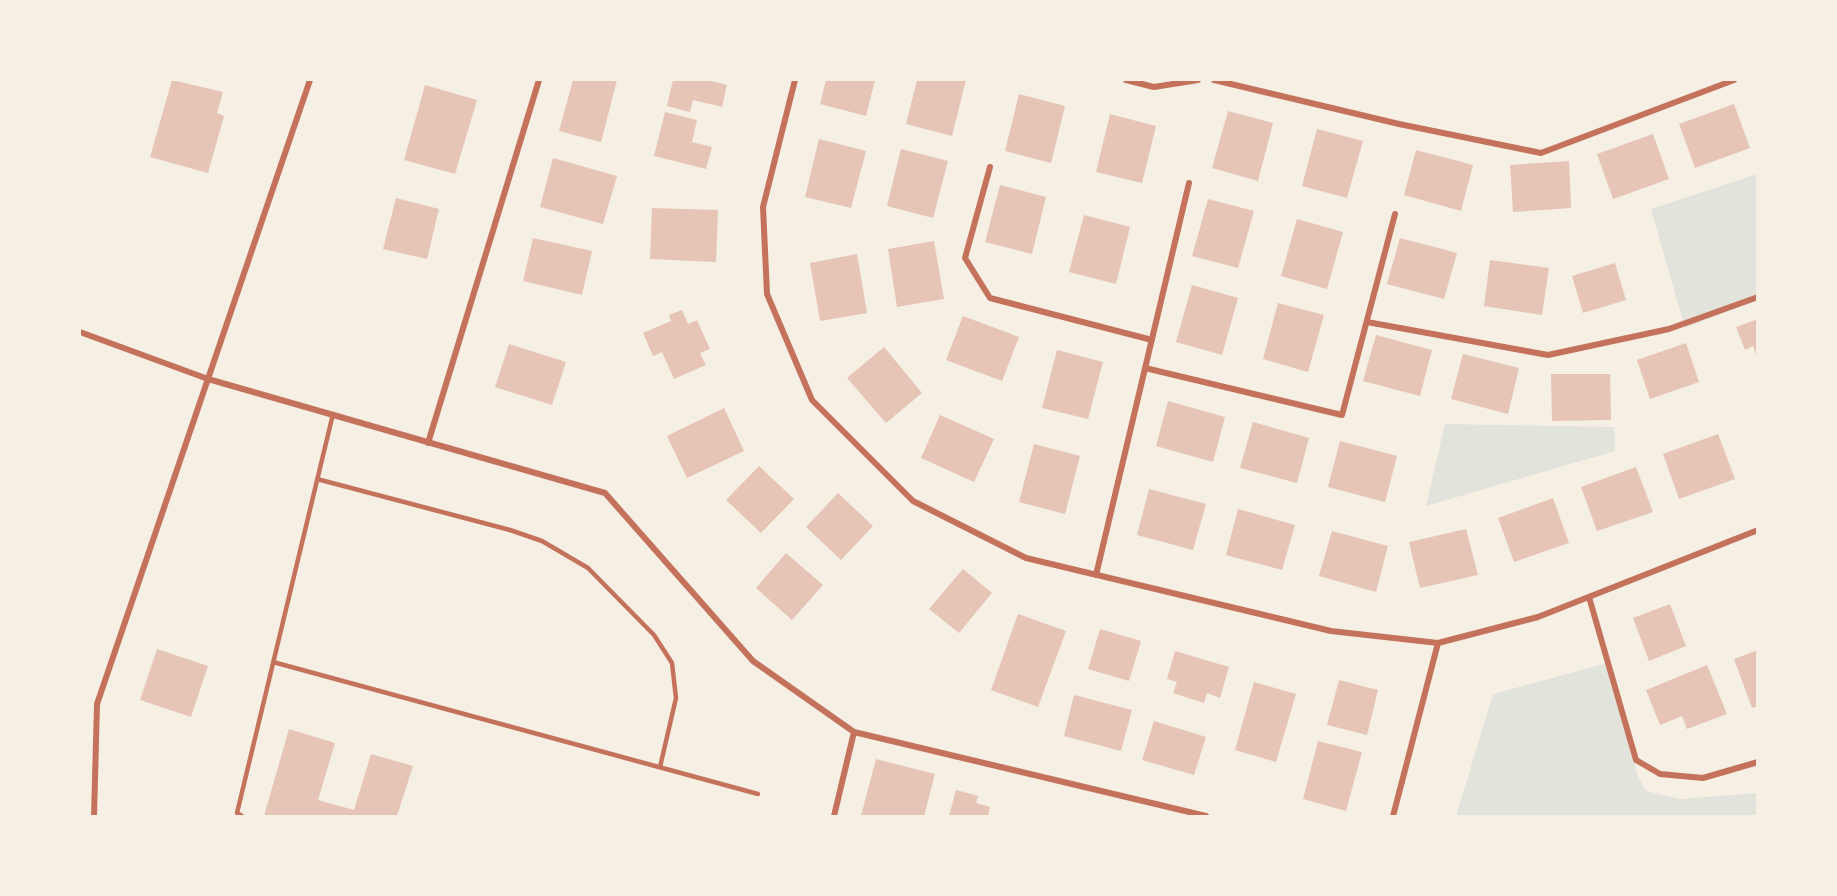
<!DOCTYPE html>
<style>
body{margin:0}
#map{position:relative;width:1837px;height:896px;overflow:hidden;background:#f6efe4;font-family:"Fira Sans Condensed",sans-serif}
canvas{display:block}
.frame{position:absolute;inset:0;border:81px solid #f6efe4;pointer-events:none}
</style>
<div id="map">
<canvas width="1837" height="896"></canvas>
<div class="frame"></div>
</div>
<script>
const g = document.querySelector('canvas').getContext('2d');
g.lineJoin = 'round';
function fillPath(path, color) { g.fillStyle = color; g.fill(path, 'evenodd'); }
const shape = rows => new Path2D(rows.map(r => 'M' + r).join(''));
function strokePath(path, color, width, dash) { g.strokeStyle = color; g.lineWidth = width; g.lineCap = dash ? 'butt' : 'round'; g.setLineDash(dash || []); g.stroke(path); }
fillPath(shape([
 [1757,174,1757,300,1685,328,1651,209],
 [1445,424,1614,427,1615,451,1426,506],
 [1611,662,1638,777,1646,791,1680,799,1757,793,1757,816,1456,816,1493,694]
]), '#e2e4dc');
fillPath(shape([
 [172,80,223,92,217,113,224,116,208,173,150,157],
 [573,80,617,80,601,142,559,131],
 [673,80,707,80,727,85,722,107,693,100,690,112,667,106],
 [826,80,875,80,866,116,820,104],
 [917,80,966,80,952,136,906,124],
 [425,85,477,100,455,174,404,160],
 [1019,94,1065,106,1051,163,1005,151],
 [1734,104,1750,148,1695,168,1679,124],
 [1228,111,1273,123,1258,181,1212,168],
 [665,112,697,120,692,142,712,147,706,169,654,156],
 [1110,114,1156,126,1142,183,1096,172],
 [1317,129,1363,141,1347,198,1302,186],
 [1653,134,1669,179,1613,199,1597,154],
 [819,139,866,151,851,208,805,197],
 [901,149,948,161,933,218,887,206],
 [1416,150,1473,165,1461,211,1404,195],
 [553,158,617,176,603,224,540,207],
 [1569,161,1571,208,1513,212,1510,165],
 [1000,185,1046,197,1032,254,985,242],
 [396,198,439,209,427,259,383,249],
 [1208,199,1254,211,1238,268,1192,256],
 [652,208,718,210,716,262,650,259],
 [1084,215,1130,227,1116,284,1069,272],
 [1297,219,1343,232,1327,289,1281,276],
 [533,238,592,251,582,295,523,281],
 [1400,238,1457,253,1444,299,1387,284],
 [934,241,944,299,897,307,888,249],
 [857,254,867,313,820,321,810,263],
 [1490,260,1549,268,1542,315,1484,306],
 [1615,263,1626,300,1583,313,1572,276],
 [1192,285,1238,298,1222,355,1176,342],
 [1278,303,1324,315,1308,372,1263,359],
 [682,310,688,324,697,320,710,349,700,353,706,365,674,379,662,352,653,356,643,333,671,321,669,315],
 [963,316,1019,337,1002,381,946,360],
 [1758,319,1758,358,1757,358,1753,346,1745,350,1736,327],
 [1376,335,1432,350,1420,396,1363,381],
 [1686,343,1699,382,1650,399,1637,360],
 [509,344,566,362,552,405,495,387],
 [884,347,922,393,886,423,847,378],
 [1057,350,1103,362,1088,419,1042,408],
 [1463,354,1519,368,1508,414,1451,399],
 [1551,374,1610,374,1611,420,1552,421],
 [1168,401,1225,417,1213,462,1156,446],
 [724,408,744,451,687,478,667,436],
 [940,415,994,439,974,482,921,458],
 [1253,422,1309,438,1297,483,1240,468],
 [1718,434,1735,479,1679,499,1663,454],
 [1340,441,1397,456,1385,502,1328,487],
 [1034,444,1080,456,1065,514,1019,502],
 [759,466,794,499,761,533,726,500],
 [1636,467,1653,512,1597,531,1581,487],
 [1149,489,1206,504,1193,550,1137,535],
 [838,493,873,526,841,560,806,527],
 [1553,498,1569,543,1514,562,1498,518],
 [1238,509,1295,525,1282,570,1226,555],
 [1466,529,1478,575,1420,588,1409,542],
 [1332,531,1388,546,1376,592,1319,576],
 [786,553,823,585,792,620,756,588],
 [963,569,992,593,959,633,929,609],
 [1670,604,1686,646,1649,661,1633,618],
 [1018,614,1066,631,1038,707,991,690],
 [1100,629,1141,641,1129,681,1088,669],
 [157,649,208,666,191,717,140,700],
 [1758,650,1758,706,1752,708,1734,659],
 [1175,651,1229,667,1220,698,1207,693,1204,703,1173,693,1177,682,1167,679],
 [1707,665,1727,714,1687,729,1682,716,1660,725,1646,690],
 [1339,680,1378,690,1367,735,1327,725],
 [1254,682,1296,694,1276,762,1235,750],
 [1074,695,1132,710,1121,751,1064,736],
 [1154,721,1206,737,1194,775,1142,760],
 [289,729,335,743,318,800,354,810,371,754,413,766,397,816,264,816],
 [1318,741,1362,752,1346,811,1303,799],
 [876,759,935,774,924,816,861,816],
 [956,790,978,796,976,803,990,807,988,816,949,816]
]), '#e6c5b7');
strokePath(shape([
 [317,479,510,530,542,541,588,568,654,635,672,663,676,698,660,767],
 [273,662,758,794],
 [242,816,237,813,333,414]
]), '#c5725c', 4.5);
strokePath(shape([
 [795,80,763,207,767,294,812,400,913,501,1026,558,1331,631,1438,643,1538,617,1758,530],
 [1126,80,1154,87,1198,80],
 [1214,80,1399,124,1541,153,1734,80],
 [990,167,965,258,990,298,1152,340],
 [1367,322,1548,355,1669,329,1758,297],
 [80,332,208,379,605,493,753,661,854,732,1206,816],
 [1145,368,1342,415,1395,214],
 [428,443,539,80],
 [1096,575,1189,183],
 [1589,597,1636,760,1660,774,1703,778,1758,762],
 [94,816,97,704,310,80],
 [834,816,854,732],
 [1393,816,1438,643]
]), '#c5725c', 6);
</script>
